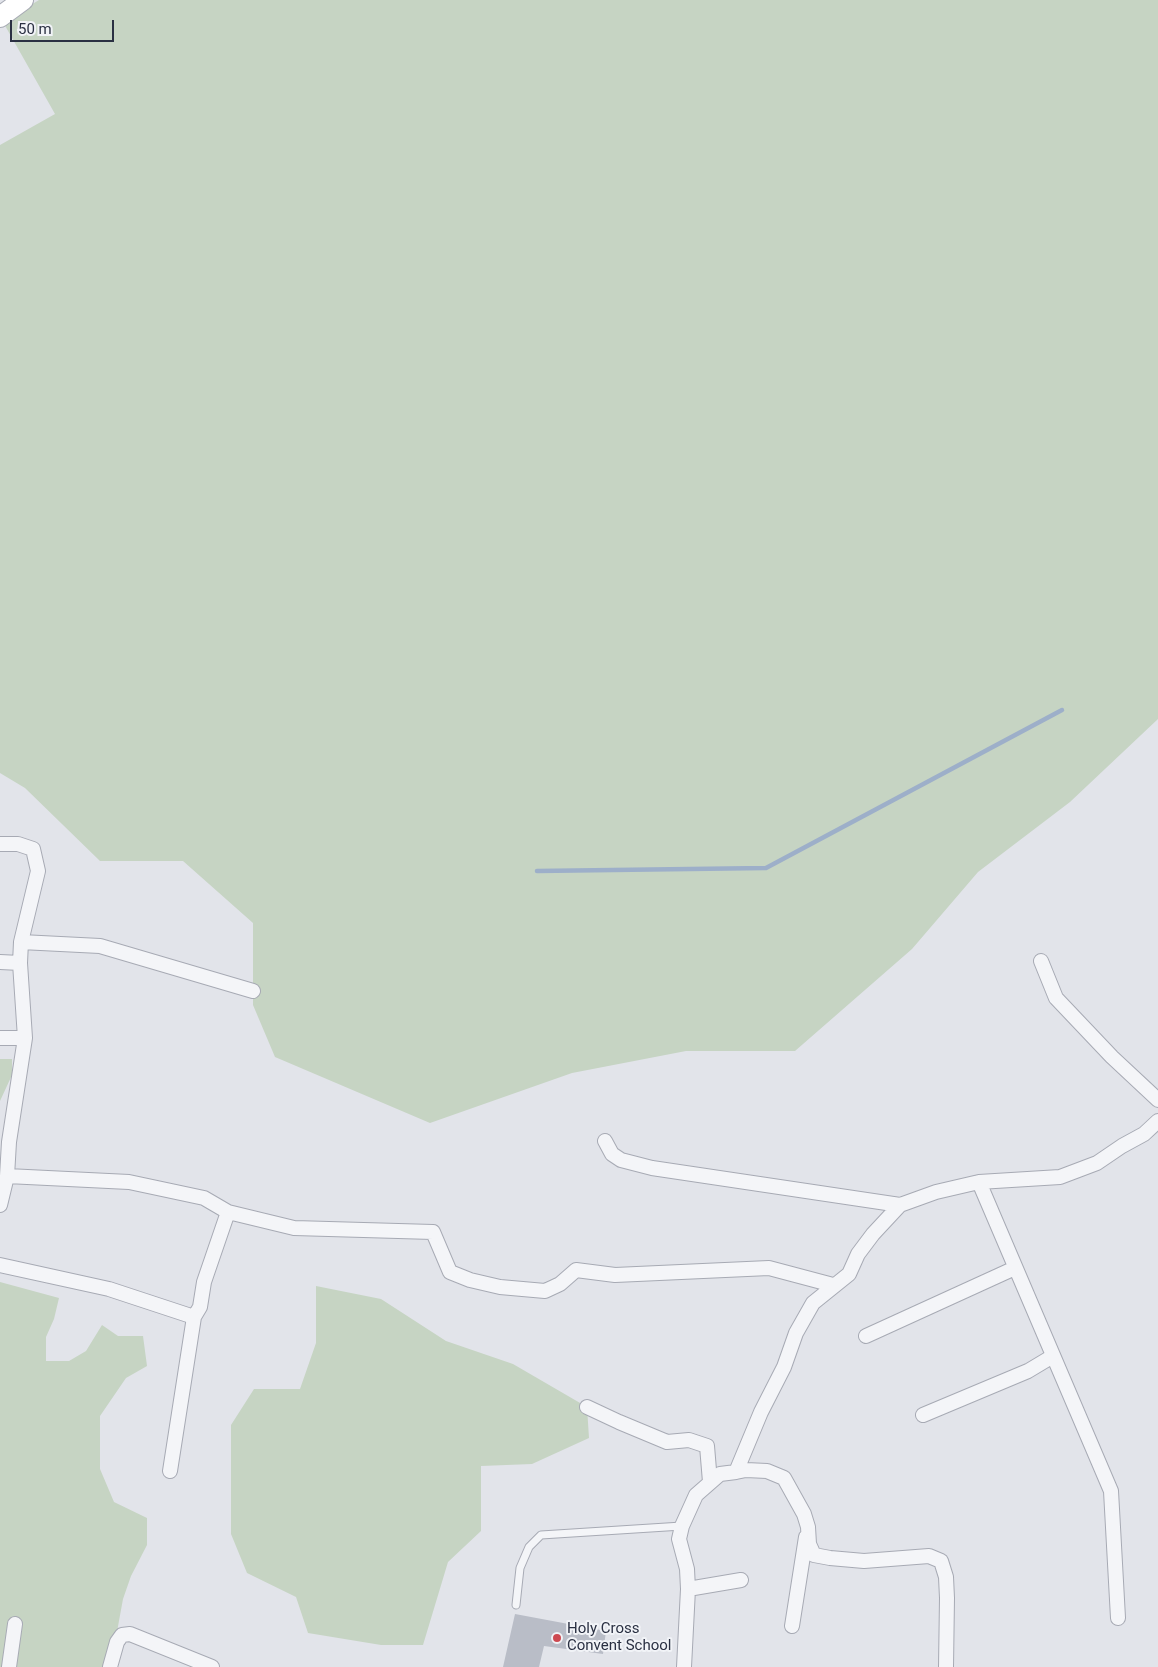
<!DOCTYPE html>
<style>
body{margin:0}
#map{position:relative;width:1158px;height:1667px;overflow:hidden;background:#e2e4ea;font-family:Roboto,sans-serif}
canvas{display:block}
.scale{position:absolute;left:10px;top:20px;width:104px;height:22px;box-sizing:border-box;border:2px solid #2a3042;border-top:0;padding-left:6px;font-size:15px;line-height:18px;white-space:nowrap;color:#2a3042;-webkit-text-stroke:4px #f1f3f7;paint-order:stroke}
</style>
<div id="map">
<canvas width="1158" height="1667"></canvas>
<div class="scale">50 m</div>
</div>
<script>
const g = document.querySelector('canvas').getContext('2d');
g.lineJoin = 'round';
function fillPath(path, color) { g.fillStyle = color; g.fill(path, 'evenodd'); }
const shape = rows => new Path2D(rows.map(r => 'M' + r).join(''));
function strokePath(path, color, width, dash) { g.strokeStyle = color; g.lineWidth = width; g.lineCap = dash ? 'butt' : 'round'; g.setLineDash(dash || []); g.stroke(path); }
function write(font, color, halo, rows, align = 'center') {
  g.font = font + ' Roboto,sans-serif'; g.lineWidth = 4; g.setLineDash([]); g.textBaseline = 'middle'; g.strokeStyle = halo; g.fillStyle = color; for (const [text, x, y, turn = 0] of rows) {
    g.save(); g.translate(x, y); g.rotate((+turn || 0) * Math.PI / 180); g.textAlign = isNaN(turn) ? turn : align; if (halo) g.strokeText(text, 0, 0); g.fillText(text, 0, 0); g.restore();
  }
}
fillPath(shape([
 [39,0,1158,0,1158,719,1070,802,978,872,912,949,795,1051,686,1051,572,1073,430,1123,275,1057,253,1005,253,923,183,861,100,861,25,788,0,773,0,145,55,114,3,22],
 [0,1059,12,1059,12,1075,0,1101,0,1127],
 [0,1282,59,1298,54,1319,46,1337,46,1361,69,1361,86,1351,102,1325,118,1336,143,1336,147,1366,126,1378,100,1416,100,1469,114,1502,147,1518,147,1545,131,1576,123,1599,112,1659,105,1667,0,1667],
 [316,1286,381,1299,446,1341,513,1364,587,1407,589,1438,532,1464,481,1466,481,1531,448,1562,423,1645,381,1645,308,1633,296,1597,247,1573,231,1534,231,1425,254,1389,300,1389,316,1343]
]), '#c6d4c3');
strokePath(shape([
 [537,871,766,868,1062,710]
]), '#9dafc9', 4.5);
fillPath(shape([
 [515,1614,606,1631,603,1654,544,1646,539,1667,503,1667]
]), '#b9bdc7');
const service = shape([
 [516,1605,520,1568,529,1547,541,1535,682,1526]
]);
const minor = shape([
 [0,844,18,844,33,849,38,871,21,942,20,963,25,1038,9,1142,7,1176,0,1205],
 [21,942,100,946,253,991],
 [1041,961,1056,998,1112,1057,1158,1100],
 [0,962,20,963],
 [0,1038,25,1038],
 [605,1141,612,1154,621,1160,652,1168,900,1205],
 [7,1176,129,1182,204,1198,228,1212,294,1228,433,1232,450,1272,470,1280,500,1287,545,1291,560,1284,576,1270,615,1275,769,1268,833,1285],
 [979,1182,1111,1491,1118,1618],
 [0,1265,109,1289,194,1317],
 [866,1336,1015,1268],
 [587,1407,619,1422,667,1442,689,1440,707,1446,710,1482],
 [923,1415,1028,1371,1053,1356],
 [170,1471,194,1317,200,1307,204,1282,228,1212],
 [736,1472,746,1470,767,1471,784,1478,804,1514,808,1527,809,1544,814,1555,830,1558,864,1561,929,1556,941,1561,946,1577,947,1598,946,1667],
 [688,1589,741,1580],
 [792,1626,806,1537],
 [9,1667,15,1624],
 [110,1667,117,1642,122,1635,130,1634,212,1667],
 [684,1667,688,1589,687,1569,679,1539,682,1526,696,1495,720,1474,736,1472,761,1412,784,1367,796,1333,813,1303,849,1274,858,1254,873,1234,900,1205,936,1192,979,1182,1060,1177,1097,1163,1122,1146,1144,1134,1158,1121]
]);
const secondary = shape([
 [0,17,23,0]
]);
strokePath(service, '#a7aab4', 9);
strokePath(minor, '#a7aab4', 16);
strokePath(secondary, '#a7aab4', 22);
strokePath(service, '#f4f5f8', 7);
strokePath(minor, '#f4f5f8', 14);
strokePath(secondary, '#fff', 20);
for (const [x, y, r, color] of [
 [557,1638,5,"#cd4951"]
]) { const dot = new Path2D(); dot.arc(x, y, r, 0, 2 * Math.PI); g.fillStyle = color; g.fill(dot); strokePath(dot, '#f1f3f7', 2); }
write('15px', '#2a3042', '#f1f3f7', [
 ["Holy Cross",567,1629],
 ["Convent School",567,1646]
], 'left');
</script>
